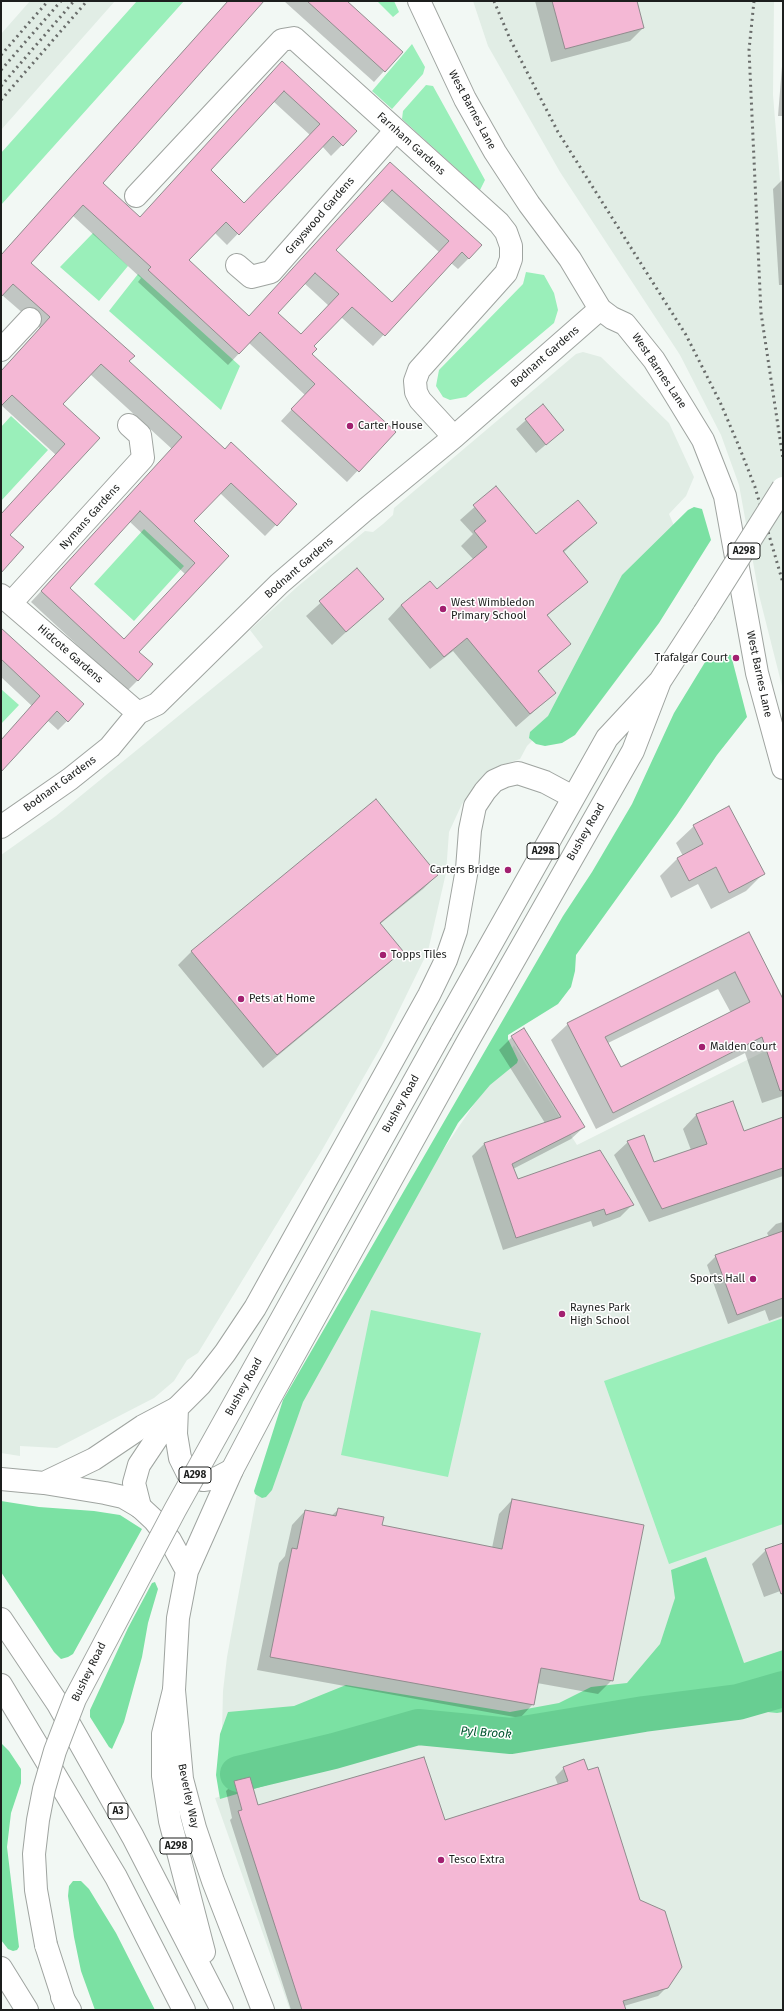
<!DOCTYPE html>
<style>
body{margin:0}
#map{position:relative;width:784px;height:2011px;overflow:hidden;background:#f2f8f4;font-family:"Fira Sans",sans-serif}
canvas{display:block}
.frame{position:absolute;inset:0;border:2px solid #1c1e1d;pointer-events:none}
</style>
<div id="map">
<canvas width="784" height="2011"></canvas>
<div class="frame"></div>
</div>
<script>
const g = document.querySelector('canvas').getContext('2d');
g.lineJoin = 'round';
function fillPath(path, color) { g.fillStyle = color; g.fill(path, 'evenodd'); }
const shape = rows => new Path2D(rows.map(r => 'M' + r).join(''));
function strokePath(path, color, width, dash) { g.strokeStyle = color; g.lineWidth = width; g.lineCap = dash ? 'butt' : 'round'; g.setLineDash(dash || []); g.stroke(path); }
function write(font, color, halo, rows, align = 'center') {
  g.font = font + ' "Fira Sans",sans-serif'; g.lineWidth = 3; g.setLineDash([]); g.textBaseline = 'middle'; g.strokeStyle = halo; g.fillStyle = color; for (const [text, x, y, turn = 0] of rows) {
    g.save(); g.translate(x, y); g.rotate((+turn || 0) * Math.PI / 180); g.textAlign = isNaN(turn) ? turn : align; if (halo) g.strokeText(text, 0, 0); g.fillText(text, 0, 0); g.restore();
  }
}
fillPath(shape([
 [30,1,115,1,1,130,1,34],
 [473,1,774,1,773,95,783,217,783,690,759,595,739,485,721,435,680,355,560,172,488,46],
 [583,352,601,357,669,423,694,477,686,496,669,514,675,528,552,721,527,746,520,759,502,765,485,776,462,804,449,832,446,873,428,951,382,1045,322,1150,198,1353,187,1360,174,1381,154,1398,57,1448,20,1446,20,1456,1,1453,1,855,56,816,263,647,250,630,297,587,365,531,373,532,383,524,393,515,394,508,576,354],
 [783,1042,783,1655,509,1717,222,1731,223,1691,227,1657,260,1477,383,1239,514,1045,577,1145],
 [783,1697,783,2010,290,2010,215,1798,422,1738,639,1718]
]), '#e1ede5');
fillPath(shape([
 [137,1,184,1,1,205,1,153],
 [377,1,394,1,399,12,393,17],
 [412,44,425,67,423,74,392,109,372,91],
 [426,85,433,86,485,180,480,190,402,119,403,111],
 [93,233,128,266,99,301,60,267],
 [526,272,544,275,554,293,558,310,554,323,466,397,450,400,443,397,436,386,439,370,523,284],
 [138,274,240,366,221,410,109,311],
 [11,416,48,450,1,501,1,427],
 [144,529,184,566,134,621,94,584],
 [1,689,19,705,1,724],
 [371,1310,481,1333,448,1477,341,1455],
 [783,1318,783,1524,669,1564,604,1381]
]), '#9aefba');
fillPath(shape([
 [694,507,702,509,711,540,659,623,575,735,562,743,545,746,536,744,529,738,530,732,548,716,622,575,688,510],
 [710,654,731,655,747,717,717,755,676,816,576,955,575,971,571,987,558,1004,508,1035,508,1039,518,1060,517,1063,490,1085,458,1123,303,1402,272,1490,266,1497,262,1498,255,1494,254,1491,283,1400,563,916,592,872,632,804,674,713],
 [1,1501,39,1507,94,1511,120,1515,142,1529,73,1654,68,1657,61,1659,54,1652,1,1572],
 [706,1557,744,1663,783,1650,783,1712,777,1713,730,1708,638,1721,545,1745,423,1739,220,1799,216,1775,220,1734,228,1712,294,1706,346,1685,510,1712,559,1703,591,1687,627,1683,660,1644,675,1598,671,1570],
 [155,1582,158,1589,148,1623,142,1657,124,1722,112,1749,109,1747,90,1717,90,1710,128,1628,152,1583],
 [1,1743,9,1751,21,1769,21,1783,11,1813,7,1847,19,1947,17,1950,13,1951,8,1949,1,1940],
 [73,1881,81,1881,89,1889,116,1933,155,2010,95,2010,81,1971,74,1937,68,1896,69,1886]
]), '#7be1a3');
fillPath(shape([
 [228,1,263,1,101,183,140,218,271,73,356,131,331,156,322,146,227,245,215,233,188,261,249,317,390,164,469,258,458,269,451,263,373,346,341,317,313,347,311,354,394,432,347,482,281,421,305,395,249,343,228,365,138,282,141,278,72,215,30,263,128,361,225,450,296,504,265,536,220,493,192,521,228,556,137,652,138,680,127,691,31,602,172,449,90,374,62,404,98,438,8,535,1,571,1,514,56,455,1,405,1,371,40,328,2,295,1,296,1,255],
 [273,101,310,135,244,204,210,170],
 [381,200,439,252,392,303,335,251],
 [304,283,329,306,301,335,277,313],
 [129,521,185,574,124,640,68,588],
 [284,1,346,1,384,71,374,82],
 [535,1,636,1,643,28,630,41,551,62],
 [783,54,783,116,778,116],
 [782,180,783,285,779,285,773,189],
 [543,405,563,430,536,453,516,429],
 [496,488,536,536,595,523,563,553,587,582,547,616,570,644,538,672,555,693,516,727,453,651,430,669,388,619,401,605,437,591,474,560,461,546,473,534,460,520],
 [357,570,382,599,332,645,306,616],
 [1,629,67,721,58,730,47,720,1,770,1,740,32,706,1,677],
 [694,826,763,874,746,891,711,909,698,884,671,898,660,876,677,859,683,856,676,843],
 [437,875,423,889,380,924,402,951,388,964,263,1068,178,965,192,951],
 [749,933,783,1001,783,1096,762,1103,745,1053,596,1129,551,1040,568,1024],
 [718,989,731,1013,620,1069,608,1043],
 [524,1029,584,1127,571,1139,513,1169,518,1180,632,1205,620,1217,593,1227,591,1221,503,1250,472,1156,484,1144,545,1123,499,1050,512,1037],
 [732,1102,743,1132,783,1118,783,1176,649,1222,614,1155,628,1142,653,1163,691,1150,683,1129,696,1115],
 [783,1222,783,1316,769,1321,765,1310,728,1324,707,1265,716,1256,769,1237,767,1233,776,1224],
 [512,1500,612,1680,598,1694,537,1683,533,1704,520,1718,257,1670,279,1563,285,1556,292,1525,305,1511,331,1516,338,1510,381,1526,492,1548,499,1514],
 [783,1544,783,1590,764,1597,752,1564,766,1550],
 [564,1768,667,1987,658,1996,624,2006,625,2010,291,2010,230,1820,232,1818,226,1791,235,1782,257,1806,444,1822,558,1785,555,1777]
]), '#0003');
strokePath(shape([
 [238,1774,334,1751,418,1727,511,1736,644,1714,738,1702,783,1689]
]), '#68ce92', 36);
const building = shape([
 [228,1,264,1,103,183,140,217,282,61,357,131,343,146,333,136,239,235,226,222,189,260,249,316,390,162,482,245,469,259,462,252,385,336,352,307,314,346,317,349,312,354,396,432,359,472,291,409,315,384,260,332,239,354,148,270,151,267,83,205,31,263,135,356,129,361,225,449,231,442,297,504,277,526,231,483,194,521,229,556,139,652,153,664,138,681,41,591,182,437,101,364,63,404,100,438,10,535,24,547,1,573,1,514,65,444,12,395,1,406,1,371,50,317,13,284,1,297,1,255,228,1],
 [284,91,320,124,244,203,211,170,284,91],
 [392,190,449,241,392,302,336,250,392,190],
 [315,273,339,294,301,334,278,313,315,273],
 [140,511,195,563,124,639,70,588,140,511],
 [307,1,347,1,403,52,385,72,307,1],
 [552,1,637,1,644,28,565,49,552,1],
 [543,404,564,430,546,445,525,419,543,404],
 [496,486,536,534,578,500,597,523,563,551,588,582,547,615,571,644,538,671,556,693,530,714,467,638,444,657,401,605,430,581,437,589,487,547,474,531,486,521,473,505,496,486],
 [357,568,384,599,346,632,319,601,357,568],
 [1,628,84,704,68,722,57,711,1,772,1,740,40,696,1,659,1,628],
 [376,799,438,875,380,923,403,951,277,1055,191,951,376,799],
 [729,806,765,874,729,893,716,867,689,881,677,858,703,844,693,825,729,806],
 [749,932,783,999,783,1090,780,1091,762,1037,613,1113,567,1023,749,932],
 [735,972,750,1002,621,1067,605,1037,735,972],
 [524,1028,585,1127,512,1164,518,1179,600,1150,634,1205,606,1215,604,1209,516,1238,484,1143,561,1117,511,1036,524,1028],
 [733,1101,744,1131,783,1117,783,1168,662,1209,627,1141,644,1135,654,1162,707,1144,696,1114,733,1101],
 [783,1231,783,1298,737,1315,715,1255,783,1231],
 [512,1499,644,1525,613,1681,541,1668,534,1705,270,1657,292,1548,297,1549,305,1510,336,1516,338,1508,384,1517,382,1525,502,1549,512,1499],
 [783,1543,783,1593,781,1594,765,1549,783,1543],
 [424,1757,445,1820,568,1781,563,1767,584,1759,588,1770,598,1767,640,1900,665,1911,682,1967,668,1988,623,2001,626,2010,302,2010,238,1811,242,1810,234,1781,250,1777,258,1805,424,1757]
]);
fillPath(building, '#f4b8d5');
strokePath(building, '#918c8e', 1);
const minor = shape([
 [136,196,282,40,294,38,499,223,506,232,511,246,511,259,506,273,419,370,415,381,416,392,420,400,454,437],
 [237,265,251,277,271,272,396,130],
 [1,350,30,319],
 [1,595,138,713],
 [11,603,143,458,140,435,129,425],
 [1,827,70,779,110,747,138,713,157,704,279,584,365,510,454,437,600,309],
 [177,1408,176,1434,180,1458,188,1474,203,1480,217,1478,232,1470],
 [140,1507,134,1483,139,1465,177,1408,200,1385,225,1353,255,1308,429,995,446,960,456,931,467,869,470,830,475,806,485,791,494,781,505,776,518,773,545,782,573,797]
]);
const secondary = shape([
 [419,1,465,99,495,152,529,204,570,259,600,309,612,318,625,324,654,360,703,440,725,496,757,673,783,768]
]);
const primary = shape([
 [441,1033,607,738,660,681,704,613],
 [140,1507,154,1520,170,1540,187,1571],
 [46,1945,67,2010],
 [263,2010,213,1881,195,1828,182,1779,174,1690,178,1618,187,1571,232,1470,270,1398,468,1041,633,751,660,681]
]);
const trunk = shape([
 [1,1479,44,1483,105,1493,123,1497,140,1507],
 [44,1483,94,1459,143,1426,177,1408],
 [1,1619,58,1704,133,1837,222,2010],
 [1,1685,116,1877,184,2010],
 [174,1690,163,1734,163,1776,170,1821,204,1952],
 [1,1968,27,2010],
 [62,1997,70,2010]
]);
strokePath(minor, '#9fa4a0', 24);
strokePath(secondary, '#9fa4a0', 24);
strokePath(primary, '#9fa4a0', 24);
strokePath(trunk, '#9fa4a0', 24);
strokePath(minor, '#fff', 22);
strokePath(secondary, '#fff', 22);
strokePath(primary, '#fff', 22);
strokePath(trunk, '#fff', 22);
strokePath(shape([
 [494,1,510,39,558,132,686,335,720,402,738,444,755,487,783,583],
 [754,1,749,50,761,313,783,459],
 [1,55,48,1],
 [1,70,61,1],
 [1,86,74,1],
 [1,100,87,1]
]), '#696c6a', 3, [2, 4]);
const primaryBridge = shape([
 [704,613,783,488],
 [46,1945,36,1890,34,1854,38,1820,44,1789,55,1751,75,1699,175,1510,441,1033]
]);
strokePath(primaryBridge, '#9fa4a0', 24, []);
strokePath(primaryBridge, '#fff', 22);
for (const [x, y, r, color] of [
 [350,426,4,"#a22070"],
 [443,609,4,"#a22070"],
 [736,658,4,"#a22070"],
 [508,870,4,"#a22070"],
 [383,955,4,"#a22070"],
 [241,999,4,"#a22070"],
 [702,1047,4,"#a22070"],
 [753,1279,4,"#a22070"],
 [562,1314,4,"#a22070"],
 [441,1860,4,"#a22070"]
]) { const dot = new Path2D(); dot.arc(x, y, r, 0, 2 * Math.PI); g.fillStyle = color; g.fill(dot); strokePath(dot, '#fff', 1.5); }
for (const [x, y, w] of [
 [744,551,32],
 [543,851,32],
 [195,1475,32],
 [118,1811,20],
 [176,1846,32]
]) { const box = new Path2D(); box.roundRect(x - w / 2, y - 8, w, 16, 3); g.fillStyle = '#fff'; g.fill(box); strokePath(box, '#1c1e1d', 1); }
write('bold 10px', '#1c1e1d', null, [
 ["A298",744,551],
 ["A298",543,851],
 ["A298",195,1475],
 ["A3",118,1811],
 ["A298",176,1846]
]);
write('11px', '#1c1e1d', '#fff', [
 ["West Barnes Lane",472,110,62],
 ["Farnham Gardens",411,144,42],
 ["Grayswood Gardens",320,216,-49],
 ["Bodnant Gardens",545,357,-41],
 ["West Barnes Lane",659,371,56],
 ["Nymans Gardens",90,517,-48],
 ["Bodnant Gardens",299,568,-41],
 ["Hidcote Gardens",70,654,41],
 ["West Barnes Lane",759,674,78],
 ["Bodnant Gardens",60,784,-36],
 ["Bushey Road",586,832,-60],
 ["Bushey Road",401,1104,-61],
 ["Bushey Road",244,1387,-61],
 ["Bushey Road",89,1672,-64],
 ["Beverley Way",188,1796,78]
]);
write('11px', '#1c1e1d', '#fff', [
 ["Carter House",358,426],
 ["West Wimbledon",451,603],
 ["Primary School",451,616],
 ["Trafalgar Court",728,658,"right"],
 ["Carters Bridge",500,870,"right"],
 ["Topps Tiles",391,955],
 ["Pets at Home",249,999],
 ["Malden Court",710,1047],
 ["Sports Hall",745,1279,"right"],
 ["Raynes Park",570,1308],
 ["High School",570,1321],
 ["Tesco Extra",449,1860]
], 'left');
write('italic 12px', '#025630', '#fff', [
 ["Pyl Brook",486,1733,4]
]);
</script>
